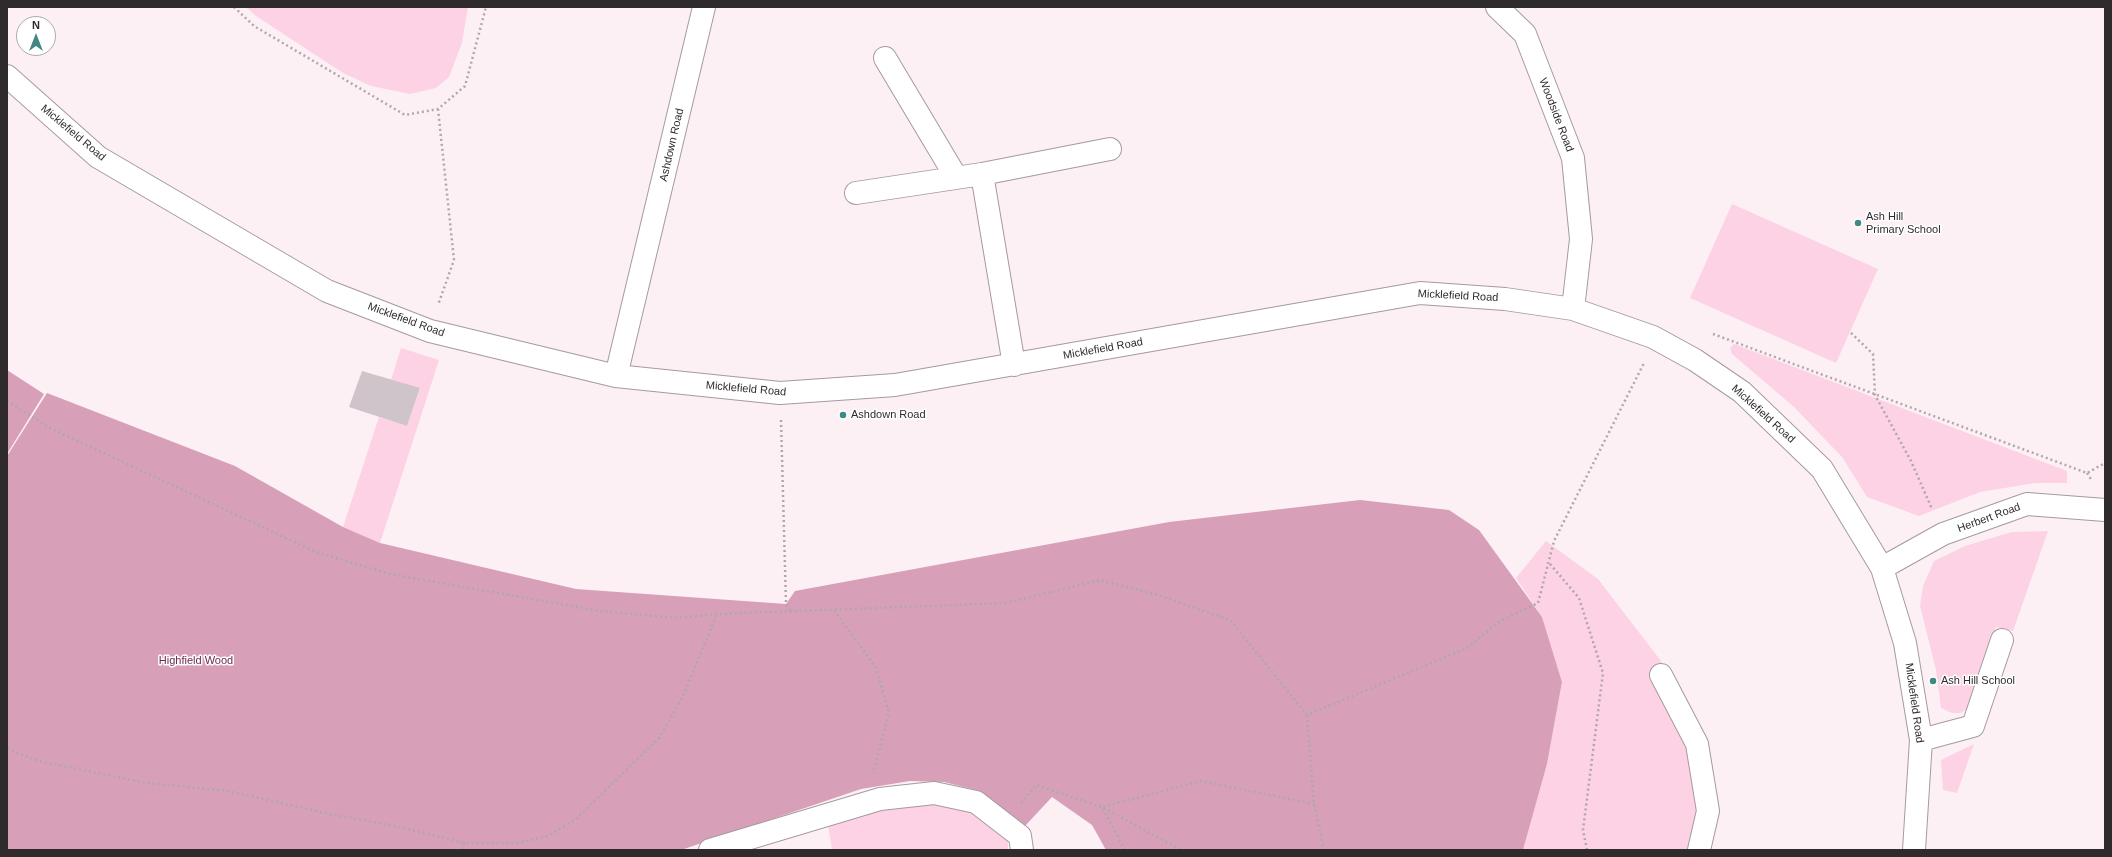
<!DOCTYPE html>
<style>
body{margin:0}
#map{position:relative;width:2112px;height:857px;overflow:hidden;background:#fcf0f5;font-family:Arial,sans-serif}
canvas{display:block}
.frame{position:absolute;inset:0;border:8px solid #2f2b2d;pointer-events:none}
.north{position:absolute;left:16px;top:16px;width:40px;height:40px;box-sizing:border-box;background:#fff;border:1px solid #acaaab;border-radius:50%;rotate:0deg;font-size:11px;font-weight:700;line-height:16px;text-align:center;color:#2f2b2d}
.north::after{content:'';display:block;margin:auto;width:14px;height:18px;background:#418884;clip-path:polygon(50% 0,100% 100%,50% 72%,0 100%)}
</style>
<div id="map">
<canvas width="2112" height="857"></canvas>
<div class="frame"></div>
<div class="north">N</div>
</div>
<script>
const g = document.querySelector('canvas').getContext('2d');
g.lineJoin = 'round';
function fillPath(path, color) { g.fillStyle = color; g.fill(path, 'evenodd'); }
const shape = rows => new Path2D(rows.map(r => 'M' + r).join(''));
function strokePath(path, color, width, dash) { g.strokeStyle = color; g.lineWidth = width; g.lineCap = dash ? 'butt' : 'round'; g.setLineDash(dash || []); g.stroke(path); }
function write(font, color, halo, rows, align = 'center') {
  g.font = font + ' Arial,sans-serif'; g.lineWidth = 3; g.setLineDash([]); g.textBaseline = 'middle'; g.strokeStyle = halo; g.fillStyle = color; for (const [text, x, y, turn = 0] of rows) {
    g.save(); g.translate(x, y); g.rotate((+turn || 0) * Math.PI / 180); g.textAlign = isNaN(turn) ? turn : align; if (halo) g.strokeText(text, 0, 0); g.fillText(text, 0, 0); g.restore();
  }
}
fillPath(shape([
 [246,7,468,7,462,43,449,77,436,88,410,94,371,86,343,73,256,16],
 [1732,204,1878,269,1836,363,1690,298],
 [1734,344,2067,471,2067,483,2035,483,1980,492,1919,516,1867,497,1842,457,1794,407,1732,354,1730,348],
 [401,348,439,360,380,543,343,527,379,417,407,426,420,389,391,380],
 [2048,531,2013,631,1996,627,1968,708,1961,713,1952,713,1941,708,1936,670,1920,606,1923,586,1934,561,1965,546,2012,532],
 [1546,541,1598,579,1661,661,1692,749,1696,811,1689,850,1523,850,1547,764,1562,682,1542,617,1516,578],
 [1974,744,1957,793,1943,790,1941,760],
 [889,799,963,805,1008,840,1008,850,832,850,828,825]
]), '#fcd2e4');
fillPath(shape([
 [7,370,44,394,7,454],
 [47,393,235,466,343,527,380,543,576,589,786,604,795,591,1169,522,1360,500,1449,510,1479,530,1542,617,1562,682,1547,764,1523,850,1106,850,1092,825,1052,797,1025,826,980,791,944,782,910,781,861,789,681,850,7,850,7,456]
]), '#d89fb9');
fillPath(shape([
 [362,371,420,388,407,426,349,407]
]), '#cfc4c9');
const minor = shape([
 [1497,7,1525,34,1573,158,1581,239,1573,309],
 [885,58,956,177],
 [7,76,98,157,327,291,430,331,616,376,780,393,895,385,1420,293,1505,299,1573,309,1653,337,1695,360,1742,392,1822,469,1882,568,1905,643,1921,740,1914,850],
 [982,174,1014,365],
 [856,193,982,174,1110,149],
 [616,376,704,7],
 [1882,568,1943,534,2027,504,2105,510],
 [1661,675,1697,744,1708,811,1699,850],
 [1921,740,1973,726,2002,640],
 [710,850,880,799,934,793,976,802,1020,836,1022,850]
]);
strokePath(minor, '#a59a9f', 24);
strokePath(shape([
 [234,7,254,26,405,115,438,109,465,86,486,7],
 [438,109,454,260,438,305],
 [1851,333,1873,354,1875,395,1911,461,1932,509],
 [1713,334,2087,473,2105,463],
 [7,401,50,428,316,552,390,574,600,611,676,618,717,614,1006,603,1100,580,1158,595,1230,620,1307,715,1467,648,1500,621,1538,603,1554,541,1644,363],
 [781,420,786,604,791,612],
 [2087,473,2092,481],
 [1550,564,1579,598,1603,673,1583,830,1587,850],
 [834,610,876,668,889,713,873,773],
 [1307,715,1314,804,1324,850],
 [7,749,39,761,147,783,228,791,330,814,400,827,464,843,518,843,548,836,575,820,660,737,683,696,717,614],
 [1021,803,1036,785,1102,807,1181,850],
 [463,850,464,843],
 [1125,850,1102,807,1201,781,1314,804]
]), '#b0a7ab', 2.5, [2, 3]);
strokePath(minor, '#fff', 22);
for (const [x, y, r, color] of [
 [1858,223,4,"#418884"],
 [843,415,4,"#418884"],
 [1933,681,4,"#418884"]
]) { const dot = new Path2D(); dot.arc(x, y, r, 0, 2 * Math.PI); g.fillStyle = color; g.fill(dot); strokePath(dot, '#fff', 1.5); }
write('11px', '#2f2b2d', '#fff', [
 ["Woodside Road",1556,115,69],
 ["Micklefield Road",73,133,40],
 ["Ashdown Road",672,145,-77],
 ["Micklefield Road",1458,296,3],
 ["Micklefield Road",406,320,20],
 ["Micklefield Road",1103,349,-10],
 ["Micklefield Road",746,389,5],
 ["Micklefield Road",1763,414,42],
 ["Herbert Road",1989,518,-20],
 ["Micklefield Road",1914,703,82]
]);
write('11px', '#2f2b2d', '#fff', [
 ["Ash Hill",1866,217],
 ["Primary School",1866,230],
 ["Ashdown Road",851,415],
 ["Ash Hill School",1941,681]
], 'left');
write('11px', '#6d294d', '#fff', [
 ["Highfield Wood",196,661]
]);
</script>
